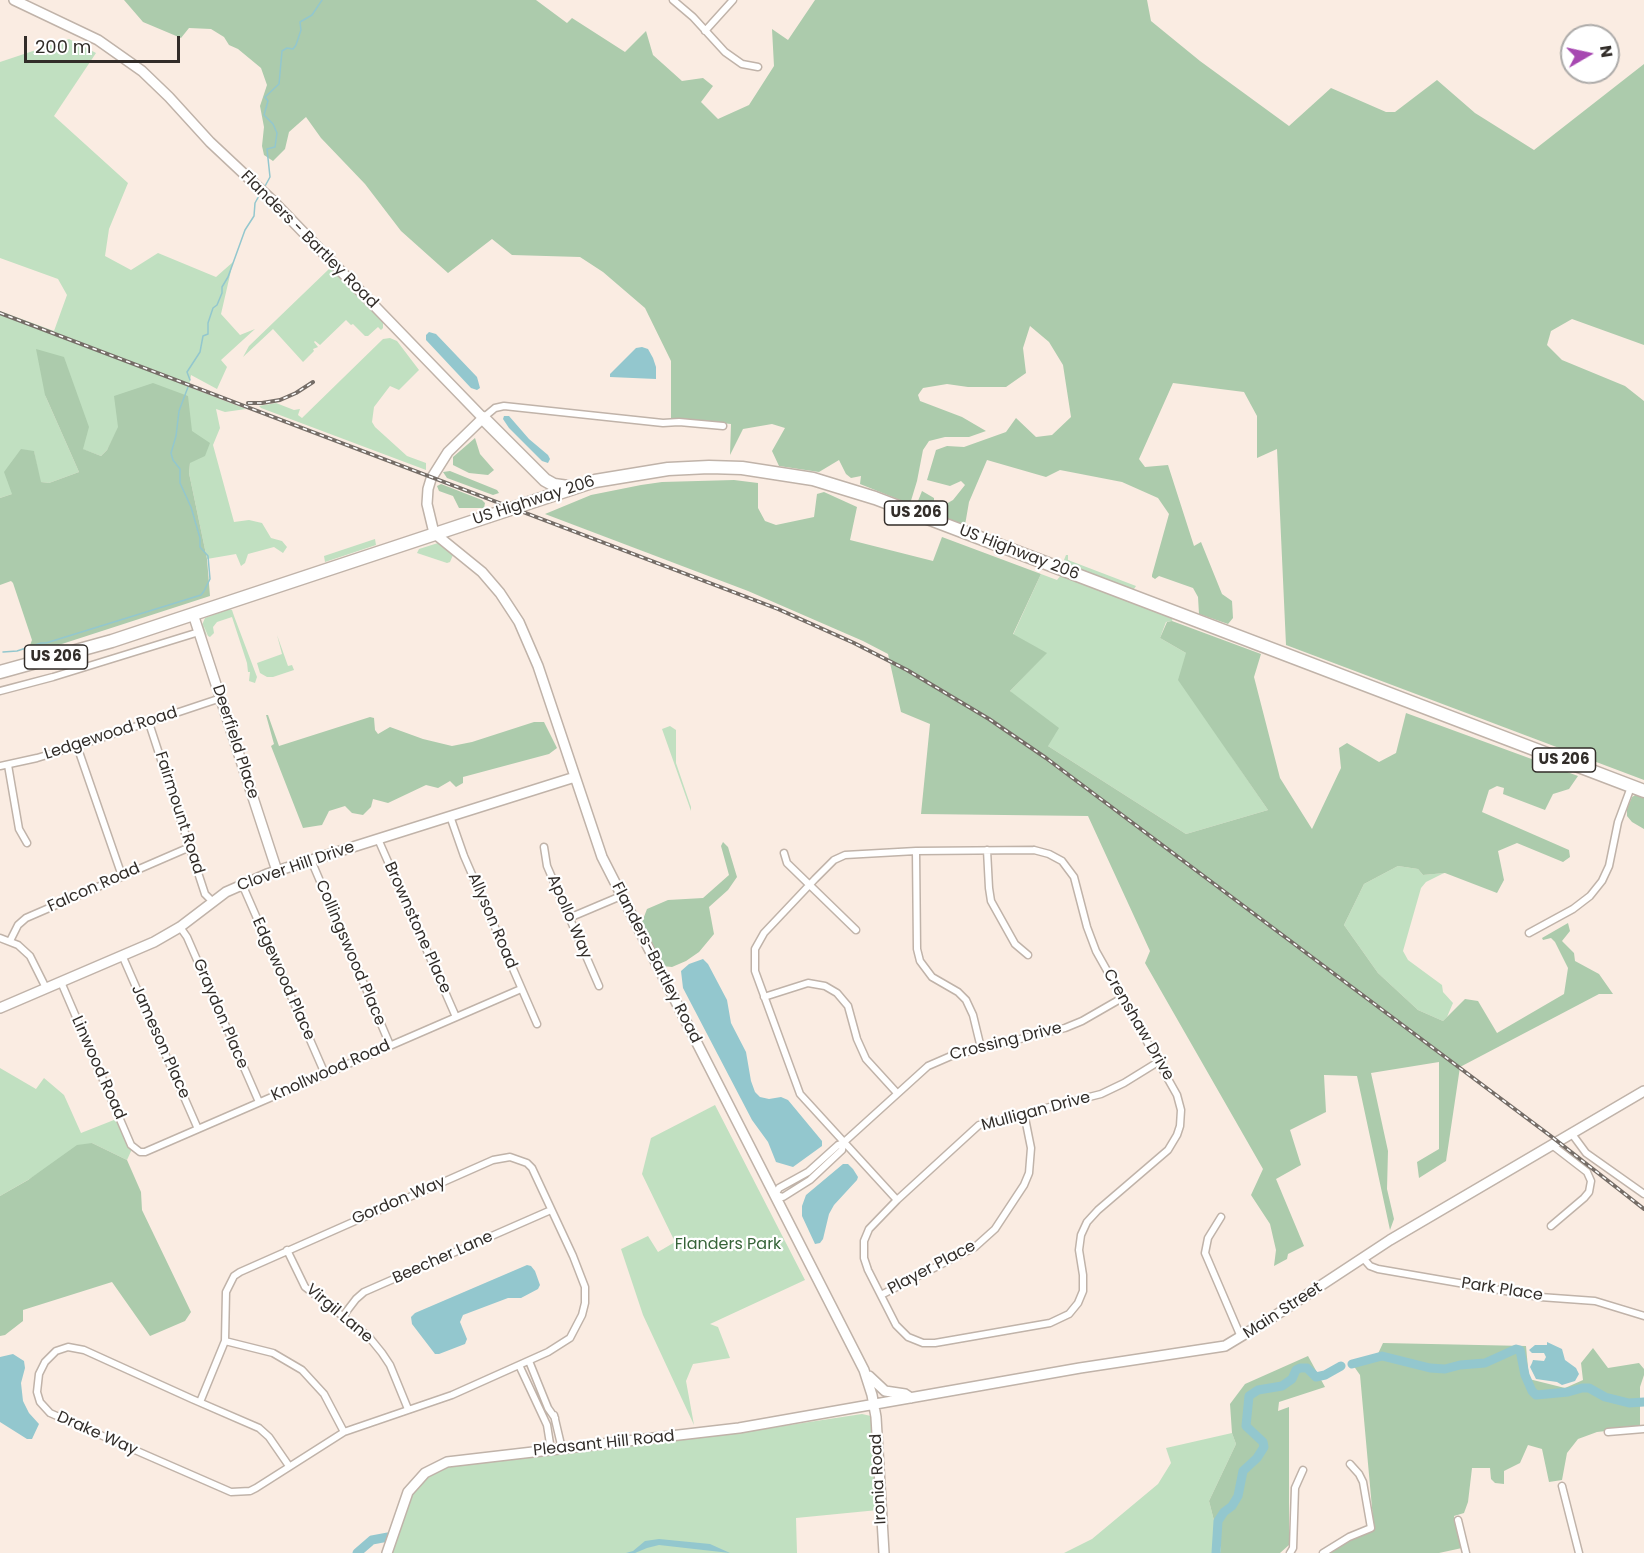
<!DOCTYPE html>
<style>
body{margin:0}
#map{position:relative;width:1644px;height:1553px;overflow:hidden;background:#faece2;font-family:Poppins,sans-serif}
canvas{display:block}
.north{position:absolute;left:1560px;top:24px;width:60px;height:60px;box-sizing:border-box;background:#fff;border:2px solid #adaba9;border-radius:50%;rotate:81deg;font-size:16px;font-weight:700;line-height:24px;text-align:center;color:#322d29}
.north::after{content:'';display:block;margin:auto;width:21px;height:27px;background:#a748b1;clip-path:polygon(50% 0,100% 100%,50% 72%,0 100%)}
.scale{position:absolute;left:24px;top:36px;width:156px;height:27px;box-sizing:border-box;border:3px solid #322d29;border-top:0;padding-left:8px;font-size:18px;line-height:21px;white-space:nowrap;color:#322d29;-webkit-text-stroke:4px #fff;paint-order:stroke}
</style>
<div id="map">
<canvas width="1644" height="1553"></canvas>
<div class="north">N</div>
<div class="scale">200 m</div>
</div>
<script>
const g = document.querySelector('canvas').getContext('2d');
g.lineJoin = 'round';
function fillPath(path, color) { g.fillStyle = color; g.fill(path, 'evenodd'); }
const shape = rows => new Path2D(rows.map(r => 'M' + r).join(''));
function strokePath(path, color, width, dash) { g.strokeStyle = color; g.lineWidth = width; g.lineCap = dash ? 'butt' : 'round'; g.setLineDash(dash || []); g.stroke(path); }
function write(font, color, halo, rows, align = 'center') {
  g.font = font + ' Poppins,sans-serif'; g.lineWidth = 4.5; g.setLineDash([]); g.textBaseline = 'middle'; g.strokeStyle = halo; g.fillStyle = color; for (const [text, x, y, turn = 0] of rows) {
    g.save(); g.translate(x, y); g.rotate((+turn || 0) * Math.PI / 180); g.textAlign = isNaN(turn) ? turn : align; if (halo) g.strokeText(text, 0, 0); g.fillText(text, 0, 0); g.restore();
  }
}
fillPath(shape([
 [69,39,96,53,54,116,128,183,109,229,105,256,131,270,158,253,216,277,233,262,221,314,240,335,255,329,221,360,227,367,217,389,191,375,189,387,246,409,225,412,216,409,220,428,213,445,234,522,249,520,262,523,271,538,282,541,287,547,283,553,274,547,248,554,245,563,241,566,236,554,207,559,189,473,190,463,119,427,107,450,101,456,82,449,45,395,79,472,49,483,40,482,34,452,12,494,0,498,0,311,54,331,67,295,58,279,0,258,0,62],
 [329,269,333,270,383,322,383,328,381,330,378,327,368,336,365,336,353,324,351,325,346,320,320,345,315,341,314,342,318,347,313,349,314,351,303,362,273,329,243,357,249,346],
 [390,338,397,341,419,370,399,390,390,386,374,407,372,422,375,427,407,456,426,463,426,470,261,408,259,406,276,403,294,410,300,409,298,415,302,418,383,339],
 [375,539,376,545,325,562,324,556],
 [438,543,453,555,450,562,447,563,417,553,419,549],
 [1066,555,1068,555,1068,560,1136,586,1134,589,1131,589,1068,565,1064,560],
 [1041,574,1057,580,1062,574,1173,617,1172,621,1166,622,1160,638,1186,653,1231,756,1268,810,1186,834,1048,746,1010,691,1046,653,1013,635],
 [229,609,232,610,234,616,257,677,255,683,249,681,250,672,248,672,247,663,232,617,217,622,213,627,214,633,210,637,208,636,203,624,207,636,205,634,202,625,205,618],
 [277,635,288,666,292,665,294,670,273,677,267,677,260,673,257,663,282,654],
 [670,726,676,730,676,763,691,807,691,811,662,729],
 [1398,866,1418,869,1423,875,1444,873,1426,882,1421,888,1403,951,1408,960,1442,985,1443,992,1453,1003,1447,1017,1443,1021,1418,1010,1378,973,1344,925,1364,884],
 [0,1068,36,1089,44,1078,64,1095,81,1133,119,1118,132,1149,127,1160,92,1143,0,1196],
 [715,1105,805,1280,710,1324,718,1327,730,1358,693,1364,686,1381,694,1425,643,1315,621,1249,648,1236,658,1252,675,1242,642,1174,651,1138],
 [862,1414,871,1416,873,1421,878,1510,796,1518,797,1553,389,1553,409,1496,431,1472,445,1466,750,1431],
 [1232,1433,1236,1444,1209,1501,1221,1548,1220,1553,1064,1553,1092,1539,1158,1484,1171,1463,1166,1448]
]), '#c1e0c1');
fillPath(shape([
 [124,0,536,0,567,23,572,18,625,52,646,31,653,55,682,81,703,78,713,86,701,102,718,119,749,105,774,66,772,29,788,40,815,0,1147,0,1151,21,1200,61,1289,126,1331,88,1386,112,1395,112,1437,80,1475,113,1534,150,1644,64,1644,345,1572,319,1551,331,1547,345,1562,360,1625,386,1644,401,1644,780,1286,645,1277,449,1257,458,1257,416,1244,392,1173,383,1139,459,1145,467,1168,465,1194,546,1201,542,1222,594,1232,601,1233,618,1228,624,1199,614,1198,597,1193,588,1159,576,1155,579,1152,577,1152,575,1169,514,1158,498,1122,482,1060,470,1046,477,987,460,969,502,965,525,916,506,922,491,934,498,934,506,939,508,953,500,965,485,961,481,950,486,927,480,936,450,947,446,964,447,1006,432,1016,418,1036,437,1052,435,1071,417,1063,365,1049,342,1030,326,1023,348,1026,373,1006,387,968,387,947,384,923,388,918,395,920,401,962,417,986,431,969,437,945,437,929,441,923,450,917,481,910,504,860,484,861,476,851,478,846,474,839,460,819,472,779,466,772,451,785,428,772,424,743,429,730,455,731,424,671,418,671,361,645,308,603,272,580,257,512,255,492,239,448,273,401,231,365,184,321,138,306,117,289,132,285,149,273,161,264,155,262,146,264,127,260,106,267,85,261,68,238,49,229,45,224,37,211,29,189,28,181,38,143,22],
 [36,349,64,357,89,427,83,449,101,456,107,450,118,427,114,396,153,383,188,396,192,431,210,443,205,456,190,463,189,473,207,559,210,596,31,654,29,648,32,640,13,583,11,581,0,585,0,498,12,494,4,472,21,449,34,451,41,482,49,483,79,472,45,395],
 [475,438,480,454,494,470,488,475,469,473,453,465,453,457],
 [450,471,497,490,499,493,493,495,447,478,443,472],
 [734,480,758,483,758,508,765,521,776,525,814,517,817,494,824,492,857,507,850,540,933,561,942,537,1041,574,1013,634,1047,653,1010,691,1059,728,1048,746,1186,834,1268,810,1178,680,1186,653,1160,638,1167,622,1172,621,1261,654,1254,677,1280,778,1312,829,1341,768,1339,748,1347,743,1379,762,1396,753,1406,713,1578,776,1569,789,1553,794,1545,810,1503,794,1504,788,1497,786,1489,790,1482,812,1569,850,1570,857,1563,862,1517,843,1498,851,1504,880,1497,893,1445,873,1423,875,1418,869,1398,866,1364,884,1344,925,1378,973,1418,1010,1443,1021,1465,999,1478,1001,1497,1033,1564,994,1568,968,1555,942,1551,938,1543,940,1542,938,1568,923,1570,931,1562,941,1574,953,1575,961,1599,974,1613,994,1599,994,1460,1067,1446,1161,1419,1178,1417,1162,1439,1149,1439,1062,1371,1073,1388,1151,1387,1189,1394,1219,1390,1230,1357,1076,1324,1075,1326,1112,1290,1130,1301,1165,1276,1179,1304,1246,1288,1254,1287,1259,1274,1266,1276,1250,1270,1224,1251,1195,1263,1169,1145,963,1150,951,1088,816,921,814,930,724,901,712,888,654,863,641,748,591,545,514,591,495,641,485,662,482],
 [441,484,482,500,485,503,484,508,459,508,453,496,439,491,437,486],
 [266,715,268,715,279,746,370,717,374,718,375,730,378,734,390,727,423,739,452,746,472,742,534,722,544,722,557,748,549,754,463,777,463,783,456,787,450,781,438,788,426,785,388,803,373,799,371,807,363,815,352,813,345,806,329,811,322,825,303,828,271,746,274,744],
 [1637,794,1644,797,1644,829,1632,822,1627,816,1627,809,1632,797],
 [723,842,728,847,737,877,728,890,709,907,714,934,699,952,686,961,672,967,662,966,642,922,647,909,668,900,703,898,729,875,721,846],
 [92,1143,127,1160,141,1192,142,1210,191,1312,185,1321,150,1336,112,1282,23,1310,23,1321,5,1335,0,1336,0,1196,28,1180,77,1145],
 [1383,1343,1526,1346,1529,1379,1565,1388,1583,1380,1581,1363,1593,1348,1608,1368,1639,1363,1644,1369,1644,1375,1640,1387,1640,1427,1597,1432,1578,1439,1567,1453,1562,1480,1549,1482,1542,1449,1528,1445,1520,1463,1504,1471,1504,1484,1495,1483,1491,1479,1490,1468,1472,1468,1468,1502,1464,1513,1454,1516,1462,1548,1439,1553,1330,1553,1343,1544,1374,1530,1360,1375,1353,1365,1376,1358],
 [1308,1356,1325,1387,1279,1402,1278,1411,1289,1407,1289,1545,1280,1553,1220,1553,1221,1548,1209,1501,1236,1444,1232,1433,1230,1404,1245,1384]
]), '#accbac');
fillPath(shape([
 [429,332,436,334,477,377,480,388,477,390,471,388,426,340,426,335],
 [642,347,648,349,653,358,656,367,656,379,610,377,610,374,636,348],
 [504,416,509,416,529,439,548,455,550,459,548,463,542,461,509,428,503,419],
 [703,959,708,964,727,1000,731,1023,746,1052,751,1081,755,1092,760,1097,769,1099,781,1097,788,1100,822,1141,822,1146,793,1167,776,1162,768,1142,752,1120,683,988,681,971,689,964],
 [843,1164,848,1164,853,1169,858,1177,857,1180,834,1205,829,1214,823,1239,820,1243,815,1244,802,1216,802,1206,806,1195],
 [527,1265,531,1266,535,1271,540,1285,538,1289,521,1298,508,1298,463,1315,460,1322,467,1339,465,1344,439,1354,435,1354,412,1324,411,1317,415,1313],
 [1547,1342,1562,1349,1565,1360,1576,1368,1579,1374,1575,1381,1562,1385,1557,1382,1536,1379,1530,1367,1532,1363,1533,1360,1544,1361,1546,1357,1544,1353,1532,1353,1529,1350,1535,1345,1547,1345],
 [13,1354,24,1361,25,1368,21,1383,23,1401,29,1413,39,1424,32,1439,27,1439,0,1422,0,1357],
 [659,1539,710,1544,730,1553,659,1545,647,1548,635,1553,626,1553,633,1551,645,1541]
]), '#93c7ce');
strokePath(shape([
 [264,188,270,177,267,149,275,147,277,133,273,124,264,115,268,101,265,97,279,84,282,51,287,48,293,49,296,45,301,30,300,22,312,15,322,0],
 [190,380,187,372,200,352,203,336,208,334,208,323,213,308,217,305,222,293,222,287,228,277,245,230,254,216,255,203,260,194],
 [3,652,17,651,41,643,46,643,201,595,204,591,210,579,208,556,200,547,200,538,191,507,180,483,180,469,173,460,171,453,176,436,179,411,188,387]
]), '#93c7ce', 1.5);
strokePath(shape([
 [1352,1364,1382,1356,1430,1368,1445,1369,1460,1365,1485,1363,1516,1349,1520,1350,1525,1375,1532,1391,1536,1395,1568,1392,1582,1388,1589,1388,1605,1397,1629,1403,1644,1402],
 [357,1553,372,1540,388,1537],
 [1216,1553,1218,1521,1224,1512,1232,1506,1238,1496,1243,1471,1257,1458,1264,1447,1263,1442,1246,1426,1249,1396,1258,1390,1282,1386,1292,1379,1296,1370,1300,1368,1307,1368,1316,1377,1325,1375,1341,1366]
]), '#93c7ce', 9);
const street = shape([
 [673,0,693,17,725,52,742,64,758,67],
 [705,31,733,0],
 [483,418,495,408,504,406,663,423,679,422,723,426],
 [0,691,53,677,199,632],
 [149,723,205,894,212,901],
 [77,746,122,876],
 [8,765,19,829,27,843],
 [0,766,37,758,77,746,221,698],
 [450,816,464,856,537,1024],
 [378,839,456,1017],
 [544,847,547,866,599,986],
 [987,850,989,888,991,901,1015,944,1028,955],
 [1034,850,1049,854,1062,861,1074,877,1087,927,1096,951,1177,1095,1181,1110,1180,1126,1177,1135,1168,1150,1098,1210,1087,1222,1081,1235,1079,1250,1083,1275,1083,1291,1078,1303,1069,1314,1050,1323,935,1343,923,1343,908,1337,896,1325,868,1270,864,1258,864,1241,869,1229,897,1200,800,1094,755,971,755,949,764,933,815,879,834,860,845,855,916,851,1034,850],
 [916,851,917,949,920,961,932,977,958,992,966,1000,973,1015,981,1048],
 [784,853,787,863,856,930],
 [311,860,390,1045],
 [242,884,325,1074],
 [569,918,621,896],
 [180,927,187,937,259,1102],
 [1529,933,1573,909,1590,896,1602,881,1609,866,1618,822,1631,787],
 [0,938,18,945,30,956,46,988],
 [10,941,18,925,26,918,190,847],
 [122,955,198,1129],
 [61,982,131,1145,140,1152,145,1152,521,989],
 [764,997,808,983,825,986,837,993,848,1006,857,1039,866,1059,897,1093],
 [1572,1134,1586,1153,1644,1194],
 [843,1143,842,1150,810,1180,783,1197,775,1195,779,1188,808,1172,838,1145,843,1143,928,1066,951,1056,1065,1028,1082,1021,1122,998],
 [897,1200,979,1125,1101,1094,1124,1083,1158,1062],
 [1221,1217,1208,1238,1205,1253,1241,1337],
 [1551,1226,1584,1198,1589,1192,1591,1181,1587,1172,1552,1145],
 [287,1250,305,1287,349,1321,369,1337,382,1353,390,1365,408,1409],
 [1363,1258,1370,1266,1378,1269,1540,1297,1595,1301,1644,1316],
 [881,1295,975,1247,995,1229,1024,1185,1029,1173,1031,1148,1024,1113],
 [343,1316,356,1299,364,1292,551,1210],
 [225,1341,273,1353,302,1370,324,1394,344,1432],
 [529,1361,548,1408,555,1418],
 [519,1365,547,1425,551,1450],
 [200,1402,225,1341,226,1292,234,1276,240,1272,493,1160,510,1157,527,1163,532,1168,573,1256,585,1287,585,1303,582,1315,570,1338,548,1352,452,1395,344,1432,256,1488,250,1491,231,1492,50,1413,40,1402,37,1392,39,1374,45,1362,56,1351,68,1347,84,1350,192,1399,259,1428,269,1437,289,1466],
 [554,1415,562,1449],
 [1608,1432,1644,1429],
 [1562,1486,1579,1553],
 [1458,1520,1466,1553],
 [1290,1553,1293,1548,1295,1488,1303,1470],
 [1323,1553,1349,1537,1371,1528,1363,1482,1359,1474,1350,1464]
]);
const secondary = shape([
 [14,0,98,40,142,71,169,97,210,142,274,202,483,418,448,452,431,479,428,489,427,504,434,533,482,572,500,593,519,622,538,666,602,857,864,1370,872,1395,876,1417,884,1553],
 [193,614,277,871],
 [0,1008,154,942,180,927,226,892,267,874,575,777],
 [869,1376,885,1391,905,1394,911,1398],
 [387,1553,408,1492,425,1473,447,1462,739,1428,1080,1368,1225,1346,1273,1317,1390,1240,1644,1091]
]);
const highway = shape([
 [483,418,545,480,554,485,568,487],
 [0,672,112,641,595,481,668,469,709,467,742,468,813,479,875,498,1644,791]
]);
strokePath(street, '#c0b3a9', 9);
strokePath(secondary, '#c0b3a9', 12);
strokePath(highway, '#c0b3a9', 15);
strokePath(street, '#fff', 6);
strokePath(secondary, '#fff', 9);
strokePath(highway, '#fff', 12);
const rail = shape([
 [0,313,778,609,854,643,907,670,989,719,1046,758,1552,1137,1644,1209],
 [248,403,262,403,280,400,296,393,313,382]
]);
strokePath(rail, '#756d67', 4);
strokePath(rail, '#fff', 1.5, [4.5]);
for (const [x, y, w] of [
 [916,513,63],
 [56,657,63],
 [1564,760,63]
]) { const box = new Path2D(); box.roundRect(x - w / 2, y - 12, w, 24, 4.5); g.fillStyle = '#fff'; g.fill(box); strokePath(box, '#322d29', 1.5); }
write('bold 15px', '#322d29', null, [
 ["US 206",916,513],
 ["US 206",56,657],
 ["US 206",1564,760]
]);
write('16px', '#322d29', '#fff', [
 ["Flanders - Bartley Road",309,240,45],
 ["US Highway 206",534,501,-18],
 ["US Highway 206",1019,553,21],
 ["Ledgewood Road",111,734,-18],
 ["Deerfield Place",235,742,72],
 ["Fairmount Road",179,813,72],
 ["Clover Hill Drive",296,867,-19],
 ["Falcon Road",94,888,-24],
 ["Apollo Way",569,917,67],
 ["Allyson Road",492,921,67],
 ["Brownstone Place",417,928,66],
 ["Collingswood Place",350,953,67],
 ["Flanders-Bartley Road",656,963,63],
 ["Edgewood Place",283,979,66],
 ["Graydon Place",220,1014,67],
 ["Crenshaw Drive",1138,1025,60],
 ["Jameson Place",160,1042,66],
 ["Crossing Drive",1006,1042,-14],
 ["Linwood Road",98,1068,66],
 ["Knollwood Road",331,1071,-24],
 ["Mulligan Drive",1036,1112,-15],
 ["Gordon Way",399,1201,-23],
 ["Beecher Lane",443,1258,-24],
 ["Player Place",932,1268,-28],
 ["Park Place",1502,1290,9],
 ["Main Street",1283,1311,-33],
 ["Virgil Lane",339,1314,40],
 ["Drake Way",97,1434,24],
 ["Pleasant Hill Road",604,1444,-6],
 ["Ironia Road",879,1479,-93]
]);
write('16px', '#376439', '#fff', [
 ["Flanders Park",728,1245]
]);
</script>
